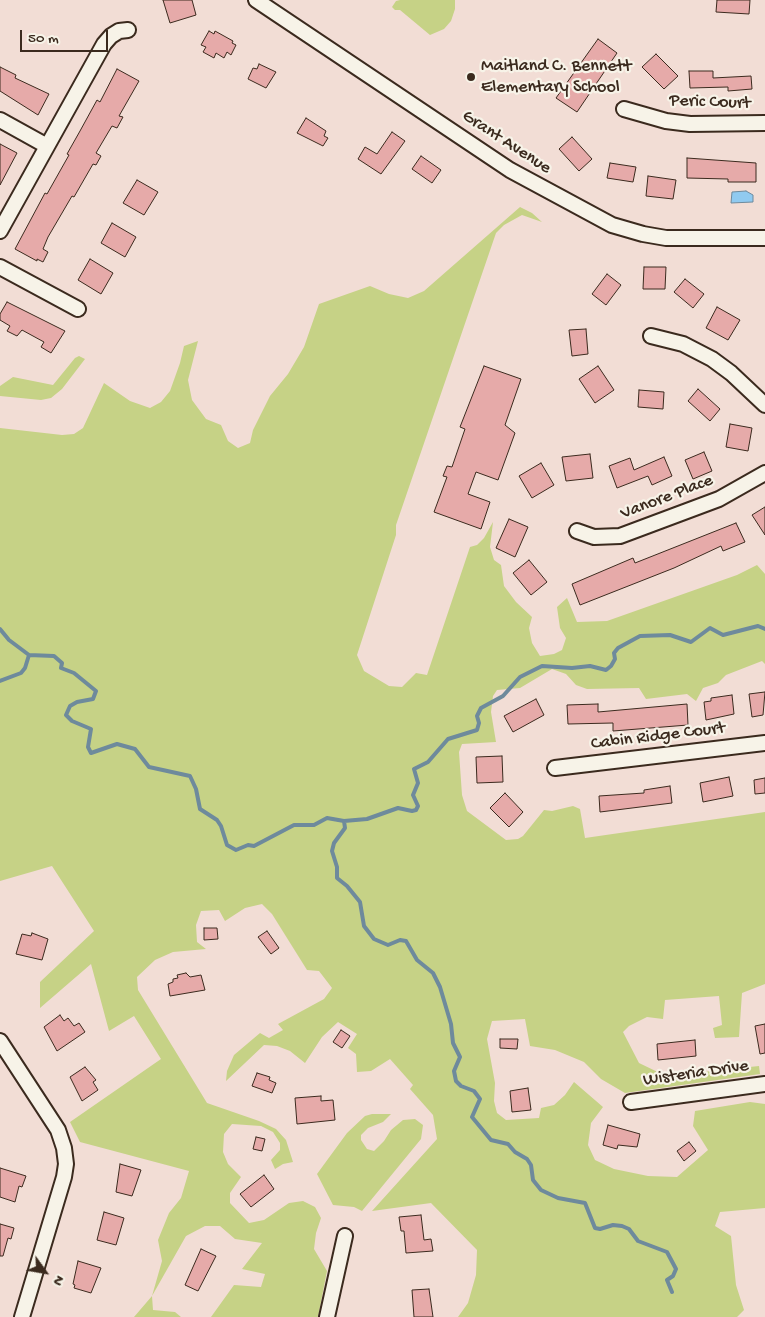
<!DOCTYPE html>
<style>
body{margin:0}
#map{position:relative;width:765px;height:1317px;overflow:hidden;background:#f2ddd5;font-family:"Gochi Hand",sans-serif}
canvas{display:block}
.north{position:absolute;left:20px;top:1247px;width:50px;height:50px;-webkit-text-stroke:4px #f7f3e8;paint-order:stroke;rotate:122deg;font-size:14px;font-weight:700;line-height:20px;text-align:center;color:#3b2a1e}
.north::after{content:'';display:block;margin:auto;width:18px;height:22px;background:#3b2a1e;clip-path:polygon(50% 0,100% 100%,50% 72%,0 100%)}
.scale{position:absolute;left:20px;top:30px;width:88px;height:22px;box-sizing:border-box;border:2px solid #3b2a1e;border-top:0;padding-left:6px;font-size:15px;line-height:18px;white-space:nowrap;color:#3b2a1e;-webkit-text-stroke:4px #f7f3e8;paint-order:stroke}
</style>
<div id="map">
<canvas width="765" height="1317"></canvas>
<div class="north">N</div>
<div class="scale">50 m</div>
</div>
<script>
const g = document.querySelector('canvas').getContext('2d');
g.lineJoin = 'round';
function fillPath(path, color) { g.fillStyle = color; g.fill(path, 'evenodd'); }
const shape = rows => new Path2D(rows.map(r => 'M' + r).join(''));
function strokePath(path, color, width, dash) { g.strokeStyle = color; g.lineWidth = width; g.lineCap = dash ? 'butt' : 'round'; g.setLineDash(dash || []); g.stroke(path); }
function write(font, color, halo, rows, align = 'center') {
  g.font = font + ' "Gochi Hand",sans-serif'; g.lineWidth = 4.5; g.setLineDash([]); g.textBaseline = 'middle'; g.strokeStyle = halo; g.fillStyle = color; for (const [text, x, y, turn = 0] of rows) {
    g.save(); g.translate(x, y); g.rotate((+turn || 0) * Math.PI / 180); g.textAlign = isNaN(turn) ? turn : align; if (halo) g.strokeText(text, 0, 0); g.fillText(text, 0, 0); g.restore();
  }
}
fillPath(shape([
 [400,0,455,0,455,9,451,21,444,29,430,35,400,10,395,10,392,7,396,1],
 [520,207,532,213,542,222,522,215,504,225,496,233,396,525,396,535,357,655,364,671,389,686,402,687,416,673,427,675,470,547,477,545,484,538,493,522,490,547,494,560,501,565,504,586,516,602,532,617,529,628,532,643,540,656,554,654,562,650,566,638,560,628,557,607,567,598,577,622,607,621,737,575,757,565,765,574,765,664,762,661,726,675,718,683,703,688,696,701,687,694,646,699,639,688,587,689,576,685,566,674,552,669,520,688,497,690,493,696,491,712,496,742,462,744,459,752,462,795,467,811,506,840,518,839,523,836,544,810,552,811,573,806,580,809,585,838,765,812,765,984,742,993,739,1037,715,1038,713,1028,722,1025,719,996,665,1000,663,1019,647,1017,629,1026,623,1032,639,1063,666,1076,759,1066,760,1074,625,1093,601,1079,584,1062,555,1050,530,1046,525,1019,492,1021,487,1039,495,1083,494,1101,497,1113,506,1120,539,1118,541,1108,554,1105,565,1095,574,1082,603,1107,591,1123,588,1145,595,1160,614,1169,648,1176,677,1177,708,1150,693,1126,695,1111,750,1102,765,1104,765,1208,720,1212,715,1226,731,1236,736,1285,744,1310,737,1317,458,1317,468,1303,476,1275,477,1250,431,1203,372,1211,437,1139,433,1115,410,1089,413,1085,390,1059,371,1071,357,1072,356,1054,348,1048,357,1034,338,1022,322,1037,305,1063,290,1051,277,1046,264,1045,226,1081,227,1071,234,1055,260,1033,269,1038,283,1030,278,1024,324,999,332,988,319,971,307,970,272,914,262,904,245,908,225,921,219,910,201,911,196,925,197,942,206,949,173,952,155,960,137,977,138,990,207,1103,259,1121,276,1129,286,1140,293,1162,283,1164,275,1169,271,1160,280,1150,280,1143,273,1132,261,1126,232,1124,224,1134,223,1152,228,1164,241,1177,230,1193,230,1203,249,1223,264,1220,289,1203,303,1201,315,1207,321,1218,316,1233,314,1249,327,1271,318,1317,211,1317,234,1285,261,1287,265,1274,242,1269,262,1243,235,1239,220,1226,205,1226,186,1236,152,1296,153,1310,175,1312,181,1317,134,1317,152,1296,162,1261,158,1240,169,1213,181,1198,189,1171,80,1142,70,1122,161,1059,134,1016,109,1031,91,964,40,1008,40,982,94,931,52,866,0,881,0,428,62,435,74,434,83,428,104,383,130,401,150,408,161,402,170,391,180,363,184,346,198,341,188,380,192,400,206,419,221,425,228,441,238,448,250,443,253,430,270,396,288,374,304,347,319,304,370,286,389,294,408,298,424,291],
 [79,356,85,359,62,389,51,398,41,400,0,396,0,386,13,377,53,385,75,358],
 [372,1114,391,1114,383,1122,368,1128,361,1135,361,1140,367,1149,374,1151,384,1141,391,1130,403,1120,415,1119,423,1125,421,1139,362,1211,354,1207,333,1205,317,1174,347,1133,365,1116]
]), '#c6d286');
const water = shape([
 [746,191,753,195,753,202,731,203,732,192,746,191]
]);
fillPath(water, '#90caf0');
strokePath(water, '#6e8a9c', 1);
strokePath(shape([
 [0,629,9,640,29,655,54,656,62,663,61,668,74,673,96,691,93,699,77,702,70,706,66,715,72,721,91,729,88,747,91,753,117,744,135,749,149,767,190,776,196,789,200,809,217,820,221,826,227,845,236,850,248,845,254,846,294,825,314,825,327,818,344,821,367,819,398,808,412,811,416,810,418,806,413,795,418,783,414,769,428,762,448,739,477,730,479,723,477,716,481,708,503,696,520,677,542,666,572,668,590,666,606,670,611,666,615,659,614,653,618,648,640,636,670,635,691,642,710,628,723,635,758,626,765,629],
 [0,681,21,673,25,668,29,655],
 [344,821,345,828,334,843,332,851,337,867,337,878,347,886,360,902,364,926,374,939,388,945,400,940,406,941,417,960,433,973,440,987,451,1024,453,1043,460,1057,454,1071,456,1081,461,1086,474,1091,480,1099,472,1117,491,1140,508,1144,515,1152,527,1159,531,1165,533,1180,541,1190,558,1198,585,1203,595,1228,600,1229,613,1225,622,1226,629,1229,638,1241,667,1252,676,1269,673,1276,667,1280,672,1292]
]), '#6e8a9c', 4);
const building = shape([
 [163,0,192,0,196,15,170,23,163,0],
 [717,0,750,0,749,14,716,12,717,0],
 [209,31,214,34,215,31,233,41,232,43,236,45,231,55,227,52,224,58,216,53,214,58,203,52,206,47,201,45,209,31],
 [598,39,617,53,577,112,556,98,598,39],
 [656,54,678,76,664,89,642,67,656,54],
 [259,64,276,72,266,88,248,79,253,68,257,69,259,64],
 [0,67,16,75,15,78,49,94,38,115,0,91,0,67],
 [117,69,139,81,119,116,123,117,117,128,112,126,96,153,101,156,96,165,93,164,74,197,72,196,48,237,43,249,48,252,43,262,37,259,37,261,15,249,45,193,47,194,69,155,67,154,80,131,97,100,100,102,117,69],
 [689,71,713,71,713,78,751,76,752,89,728,91,728,87,690,88,689,71],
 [306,118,326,131,324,136,328,138,323,146,297,133,306,118],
 [392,132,405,141,381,174,358,159,365,147,377,154,392,132],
 [572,137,592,159,579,171,559,149,572,137],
 [0,144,17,153,0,185,0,144],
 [421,156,441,170,432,183,412,169,421,156],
 [687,158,756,163,756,182,728,182,728,179,687,178,687,158],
 [610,163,636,167,633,182,607,178,610,163],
 [648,176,676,180,673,199,646,196,648,176],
 [137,180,158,192,144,215,123,203,137,180],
 [112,223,136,237,125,257,101,243,112,223],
 [90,259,113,273,101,294,78,280,90,259],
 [644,267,666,267,665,289,643,289,644,267],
 [607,274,621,285,606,305,592,294,607,274],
 [685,279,704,294,693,308,674,292,685,279],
 [7,302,65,331,51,353,41,347,44,342,22,330,17,336,7,331,10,326,0,320,0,314,7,302],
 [717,307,740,320,728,340,706,328,717,307],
 [586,329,588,354,572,356,569,330,586,329],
 [484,366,521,379,505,425,515,433,498,480,476,472,468,494,490,502,481,529,434,512,447,477,443,476,447,466,452,467,465,429,460,427,484,366],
 [598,366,614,390,595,403,579,379,598,366],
 [698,389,720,409,710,421,688,401,698,389],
 [639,390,664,392,663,409,638,407,639,390],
 [730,424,752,428,748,451,726,447,730,424],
 [704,452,712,471,693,479,685,460,704,452],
 [590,454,593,478,566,481,562,457,590,454],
 [664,457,672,476,652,485,648,476,617,488,609,466,630,458,634,470,664,457],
 [541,463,554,485,532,498,519,476,541,463],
 [765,507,765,535,752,515,765,507],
 [509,519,528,527,515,557,496,548,509,519],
 [736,523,745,542,723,551,721,546,674,568,580,605,572,584,633,558,635,563,736,523],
 [529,560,547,582,531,595,513,573,529,560],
 [765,692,763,715,752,717,749,694,765,692],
 [732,695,734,714,706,720,704,702,711,701,711,698,732,695],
 [536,699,544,715,513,732,504,716,536,699],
 [598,704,598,712,687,704,688,725,613,731,613,723,568,724,567,705,598,704],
 [502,756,503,782,477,783,476,757,502,756],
 [729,777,733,796,703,802,700,783,729,777],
 [765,778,765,793,755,794,754,780,765,778],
 [670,786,672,803,600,812,599,796,644,793,644,790,670,786],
 [505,793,523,812,509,827,490,808,505,793],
 [204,928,217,928,218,939,204,940,204,928],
 [267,931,279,948,271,954,258,937,267,931],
 [32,933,48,939,42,960,16,954,22,934,31,936,32,933],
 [186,973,190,977,201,975,205,990,170,996,168,984,173,982,173,979,178,978,177,975,186,973],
 [60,1015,64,1021,68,1018,74,1026,79,1023,85,1032,57,1051,44,1027,60,1015],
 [765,1024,765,1053,760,1054,755,1026,765,1024],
 [341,1030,350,1036,342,1048,333,1042,341,1030],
 [500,1039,518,1039,517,1049,500,1048,500,1039],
 [695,1040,696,1056,658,1060,657,1044,695,1040],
 [85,1067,96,1080,93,1082,98,1090,82,1101,70,1077,85,1067],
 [257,1073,270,1077,269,1080,276,1083,272,1093,252,1086,257,1073],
 [528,1088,531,1110,512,1112,510,1091,528,1088],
 [321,1096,321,1101,333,1100,335,1120,297,1124,295,1098,321,1096],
 [608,1125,640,1134,637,1147,618,1145,617,1149,603,1145,608,1125],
 [256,1137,265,1139,262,1151,253,1149,256,1137],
 [689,1142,696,1151,684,1161,677,1151,689,1142],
 [120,1164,141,1170,132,1196,116,1192,120,1164],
 [0,1168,26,1176,22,1187,19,1186,15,1202,0,1197,0,1168],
 [264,1175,274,1189,251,1207,240,1194,264,1175],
 [104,1212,124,1218,116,1245,97,1240,104,1212],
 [421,1215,424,1240,431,1239,433,1251,406,1253,404,1231,401,1231,399,1217,421,1215],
 [0,1224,14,1228,11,1239,8,1238,3,1256,0,1256,0,1224],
 [201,1249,216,1256,198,1291,185,1285,201,1249],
 [78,1261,101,1268,91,1293,74,1288,75,1285,73,1284,78,1261],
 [429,1289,433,1317,414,1317,412,1290,429,1289]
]);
fillPath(building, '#e6aaa9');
strokePath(building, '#3b2a1e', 1);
const minor = shape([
 [256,0,510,170,612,225,643,234,666,238,765,238],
 [624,109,666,121,690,124,765,123],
 [0,120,47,146],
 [0,231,104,44,111,36,119,31,128,30],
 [0,267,78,309],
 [651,336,683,344,712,359,731,373,765,405],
 [577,531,594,537,620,536,719,499,765,473],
 [555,768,765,743],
 [0,1041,58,1130,64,1148,66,1164,64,1177,22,1317],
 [631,1102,765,1084],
 [327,1317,345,1236]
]);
strokePath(minor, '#3b2a1e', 18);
strokePath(minor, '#f7f3e8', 14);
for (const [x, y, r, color] of [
 [471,77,5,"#3b2a1e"]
]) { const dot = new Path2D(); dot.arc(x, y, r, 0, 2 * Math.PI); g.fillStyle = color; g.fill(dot); strokePath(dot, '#f7f3e8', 2); }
write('18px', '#3b2a1e', '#f7f3e8', [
 ["Maitland C. Bennett",481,67],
 ["Elementary School",481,88]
], 'left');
write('18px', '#3b2a1e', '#f7f3e8', [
 ["Peric Court",710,103,2],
 ["Grant Avenue",506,143,33],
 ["Vanore Place",667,498,-21],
 ["Cabin Ridge Court",658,737,-7],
 ["Wisteria Drive",696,1074,-8]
]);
</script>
